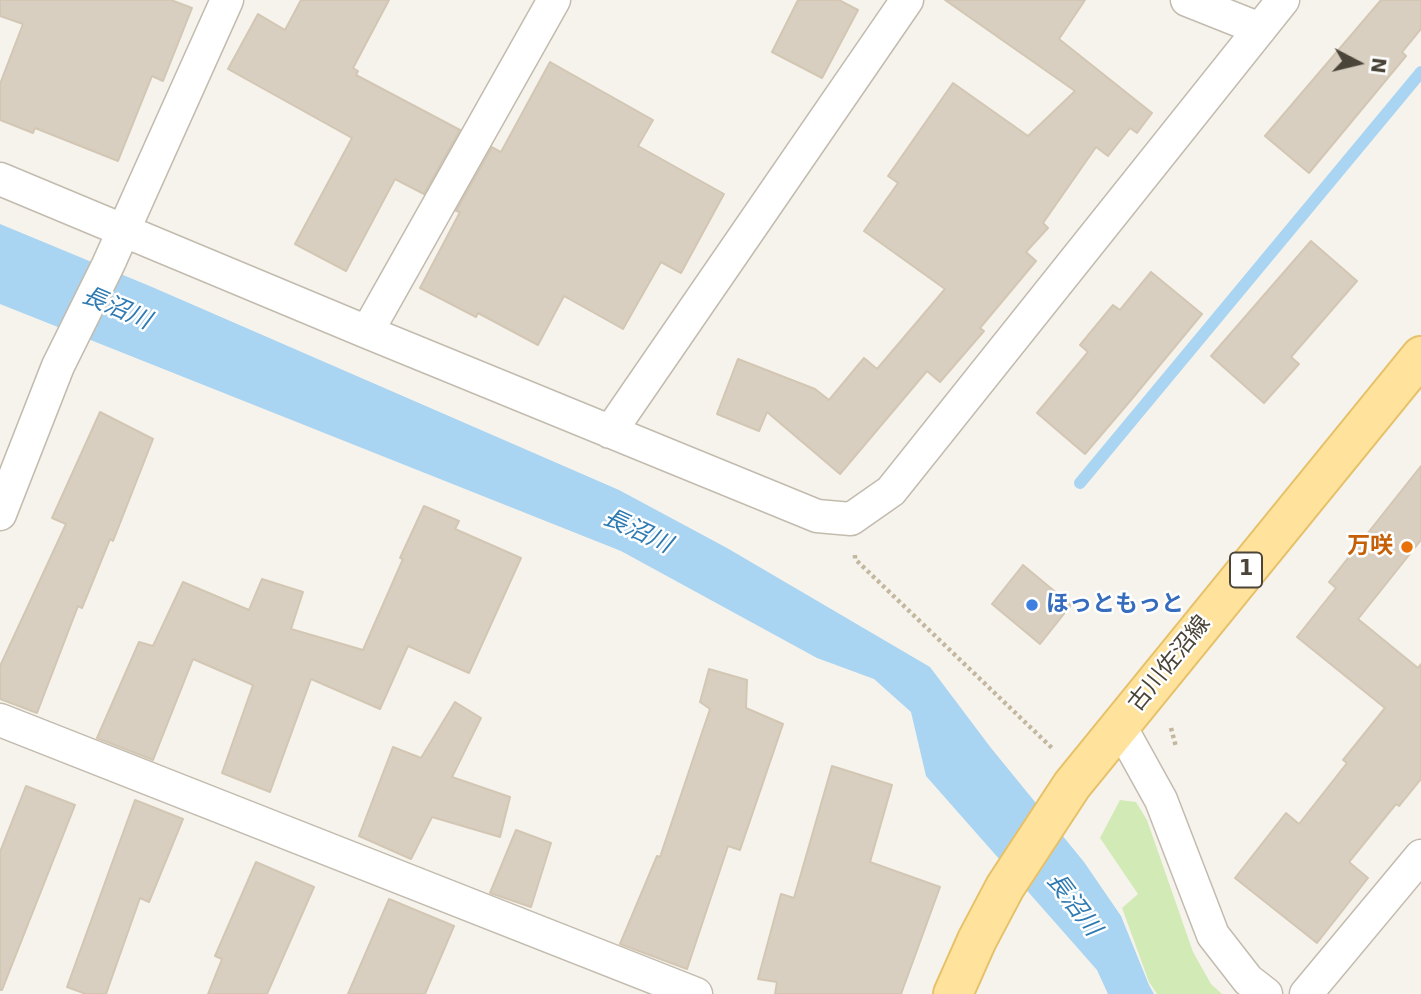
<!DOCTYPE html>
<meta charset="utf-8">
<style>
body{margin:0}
#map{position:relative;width:1421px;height:994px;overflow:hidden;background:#f6f3ec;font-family:"DejaVu Sans",sans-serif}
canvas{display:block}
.north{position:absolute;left:1323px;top:28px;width:70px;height:70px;-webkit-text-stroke:5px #fff;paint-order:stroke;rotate:97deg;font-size:19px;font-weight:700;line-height:28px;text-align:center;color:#4b4439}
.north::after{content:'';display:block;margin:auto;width:24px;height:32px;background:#4b4439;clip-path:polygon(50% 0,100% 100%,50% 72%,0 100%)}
</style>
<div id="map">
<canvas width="1421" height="994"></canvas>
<div class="north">N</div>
</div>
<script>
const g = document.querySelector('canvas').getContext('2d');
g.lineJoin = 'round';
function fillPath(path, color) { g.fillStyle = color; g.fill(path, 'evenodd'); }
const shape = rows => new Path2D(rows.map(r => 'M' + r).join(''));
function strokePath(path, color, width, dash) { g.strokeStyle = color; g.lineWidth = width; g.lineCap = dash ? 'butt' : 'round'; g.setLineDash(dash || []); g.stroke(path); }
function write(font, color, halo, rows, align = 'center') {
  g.font = font + ' "DejaVu Sans","Noto Sans JP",sans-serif'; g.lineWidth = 5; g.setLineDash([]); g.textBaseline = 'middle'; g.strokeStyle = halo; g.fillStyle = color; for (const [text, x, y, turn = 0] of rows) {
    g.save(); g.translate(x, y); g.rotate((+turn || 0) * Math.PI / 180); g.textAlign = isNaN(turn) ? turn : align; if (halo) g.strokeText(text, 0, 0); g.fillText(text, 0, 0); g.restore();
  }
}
fillPath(shape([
 [1120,800,1136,802,1147,820,1193,952,1211,984,1222,994,1157,994,1149,982,1122,908,1138,894,1100,838]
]), '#d2eab5');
fillPath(shape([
 [0,224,152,287,619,490,727,548,930,667,991,748,1084,862,1121,916,1149,985,1154,994,1108,994,1097,970,926,776,911,712,874,679,817,658,621,551,0,304]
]), '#a9d4f2');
strokePath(shape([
 [1080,483,1421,72]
]), '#a9d4f2', 12);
const building = shape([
 [0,0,171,0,192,8,163,81,152,76,118,161,35,128,33,133,0,120,0,84,23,24,0,16,0,0],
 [301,0,389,0,353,68,358,71,356,75,460,130,424,194,395,179,346,271,295,244,352,138,228,69,258,14,285,30,301,0],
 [798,0,839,0,858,10,822,78,772,52,798,0],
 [945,0,1085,0,1059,39,1152,113,1137,133,1130,128,1108,156,1096,147,1043,223,1048,228,1026,252,1036,261,980,328,984,331,940,382,927,371,840,474,767,412,759,431,717,414,738,359,815,389,829,400,864,358,877,369,945,289,864,231,898,183,888,176,953,83,1028,136,1075,91,945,0],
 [1381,0,1421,0,1421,29,1402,52,1406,56,1309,173,1265,136,1381,0],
 [550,62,653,120,638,146,724,194,681,273,661,262,623,329,564,296,538,345,478,313,476,317,420,288,460,212,456,211,492,147,501,152,550,62],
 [1311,241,1357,281,1291,357,1299,364,1264,403,1211,356,1311,241],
 [1151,272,1202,314,1131,400,1085,454,1037,413,1088,352,1080,345,1113,305,1120,310,1151,272],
 [100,412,153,439,113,541,110,539,82,608,78,606,37,713,0,699,0,666,66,524,52,518,100,412],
 [1421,466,1421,540,1358,619,1418,668,1421,664,1421,779,1399,806,1396,804,1349,862,1368,878,1317,943,1235,878,1286,813,1299,824,1347,763,1343,760,1385,708,1297,637,1336,588,1329,582,1421,466],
 [424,506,459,521,455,529,521,558,469,673,408,646,380,709,311,679,270,792,222,773,253,685,193,659,153,760,97,738,139,642,153,646,183,582,249,610,262,579,303,592,291,629,363,650,403,559,400,558,424,506],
 [1023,565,1071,605,1040,644,992,604,1023,565],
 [709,669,747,680,746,708,783,724,740,850,728,846,687,969,620,944,657,856,660,857,710,709,700,702,709,669],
 [455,702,481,718,452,777,510,797,500,837,432,817,411,859,359,836,393,747,421,758,455,702],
 [832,766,892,785,870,862,940,887,901,994,775,994,777,982,758,979,781,894,794,898,832,766],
 [26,786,75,805,2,990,0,990,0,852,26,786],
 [135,800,183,819,149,902,140,898,106,994,86,994,67,987,135,800],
 [516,830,551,843,531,907,490,893,516,830],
 [256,862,314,887,267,994,208,994,222,959,215,956,256,862],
 [389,899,454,926,425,994,348,994,389,899]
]);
fillPath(building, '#d8cfc1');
strokePath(building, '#d3c7b4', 2);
const minor = shape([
 [1187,0,1260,29],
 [0,179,367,332,817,516,851,519,891,491,1283,0],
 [367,332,554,0],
 [610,432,907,0],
 [0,514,58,366,108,265,227,0],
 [0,720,696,994],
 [1120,726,1161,800,1213,935,1248,980,1266,994],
 [1306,994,1421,856]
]);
const primary = shape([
 [953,994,977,940,1005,887,1072,785,1421,356]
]);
strokePath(minor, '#c2bbae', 35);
strokePath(primary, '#e6c16a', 42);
strokePath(shape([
 [855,555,855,559,1053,749],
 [1171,728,1176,747]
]), '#c4b79f', 4.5, [3.5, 3.5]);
strokePath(minor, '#fff', 32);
strokePath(primary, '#ffe39c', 38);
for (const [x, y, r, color] of [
 [1407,547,7,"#e8710a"],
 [1032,605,7,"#3f7fe0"]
]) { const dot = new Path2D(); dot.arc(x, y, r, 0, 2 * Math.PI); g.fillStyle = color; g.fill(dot); strokePath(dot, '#fff', 2.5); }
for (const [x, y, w] of [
 [1246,570,32]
]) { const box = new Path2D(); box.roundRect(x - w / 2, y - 17.5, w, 35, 5); g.fillStyle = '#fff'; g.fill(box); strokePath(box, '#4b4439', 2); }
write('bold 21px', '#4b4439', null, [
 ["1",1246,570]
]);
write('bold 23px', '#c56008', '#fff', [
 ["万咲",1393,547]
], 'right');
write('bold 23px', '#366cbe', '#fff', [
 ["ほっともっと",1046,605]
], 'left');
write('23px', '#4b4439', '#fff', [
 ["古川佐沼線",1170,664,-51]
]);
write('italic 24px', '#2e7ab2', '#fff', [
 ["長沼川",116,309,23],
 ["長沼川",637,532,25],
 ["長沼川",1073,905,53]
]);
</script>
